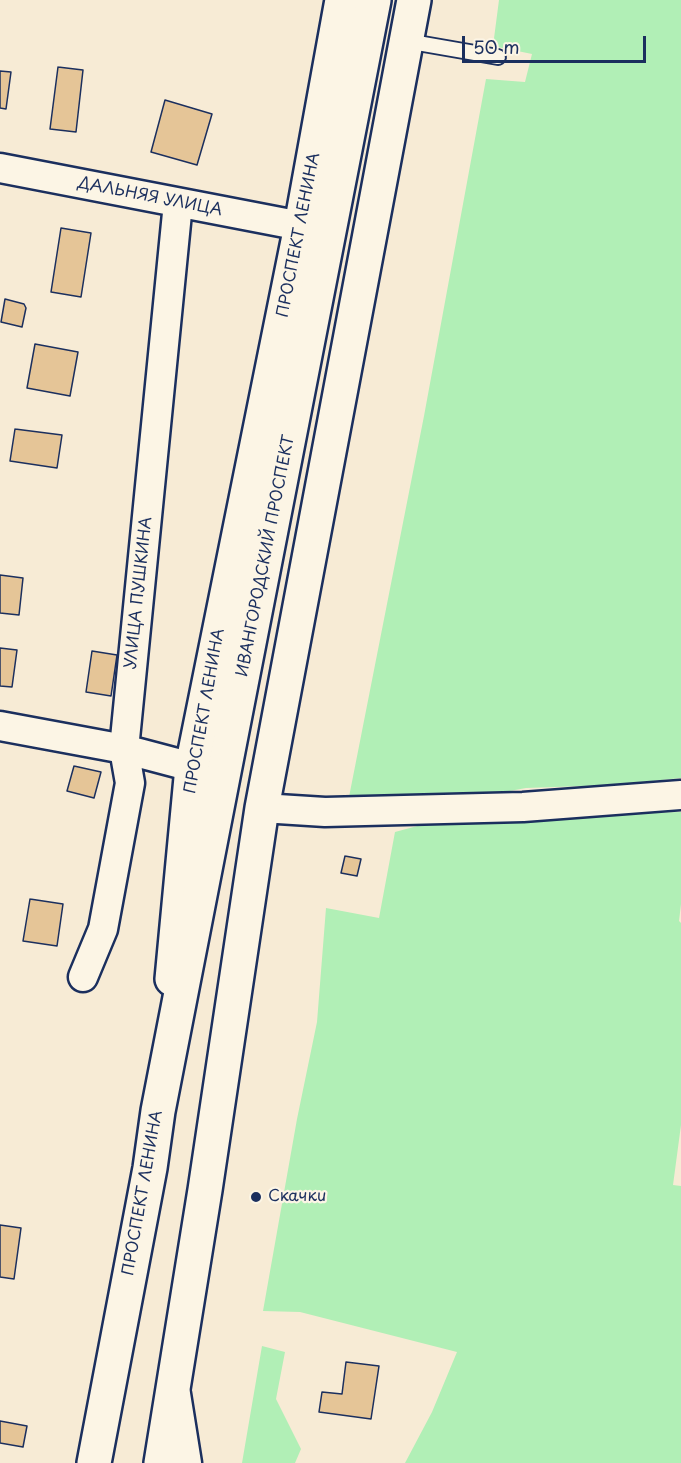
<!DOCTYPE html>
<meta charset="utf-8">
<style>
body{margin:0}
#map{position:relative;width:681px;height:1463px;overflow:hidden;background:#f7ebd5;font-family:"Playpen Sans",sans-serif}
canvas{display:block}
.scale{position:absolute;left:462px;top:36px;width:184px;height:27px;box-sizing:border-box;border:3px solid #1b2f5e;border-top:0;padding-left:8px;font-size:18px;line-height:21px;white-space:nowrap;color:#1b2f5e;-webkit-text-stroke:4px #fcf5e5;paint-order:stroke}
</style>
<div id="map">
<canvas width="681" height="1463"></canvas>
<div class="scale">50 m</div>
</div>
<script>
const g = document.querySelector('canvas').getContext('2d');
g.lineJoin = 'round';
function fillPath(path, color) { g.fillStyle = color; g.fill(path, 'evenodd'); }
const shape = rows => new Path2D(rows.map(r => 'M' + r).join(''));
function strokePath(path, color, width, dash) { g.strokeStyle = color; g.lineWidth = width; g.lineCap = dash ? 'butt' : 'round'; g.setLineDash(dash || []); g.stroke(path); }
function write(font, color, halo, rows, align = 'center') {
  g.font = font + ' "Playpen Sans",sans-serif'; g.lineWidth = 4.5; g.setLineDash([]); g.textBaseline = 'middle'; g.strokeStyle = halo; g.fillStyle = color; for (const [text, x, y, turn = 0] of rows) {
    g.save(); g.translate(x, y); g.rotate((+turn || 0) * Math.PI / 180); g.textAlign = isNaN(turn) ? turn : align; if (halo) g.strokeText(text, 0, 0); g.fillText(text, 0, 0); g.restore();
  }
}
fillPath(shape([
 [499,0,681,0,681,778,614,785,526,788,471,798,383,804,349,797,424,416,486,79,525,82,532,54,493,46],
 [681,812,681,904,679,921,681,923,681,1125,673,1185,681,1186,681,1463,405,1463,432,1412,457,1352,300,1312,263,1311,297,1119,317,1022,326,908,379,918,395,832,447,818],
 [262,1346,285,1352,276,1399,301,1449,295,1463,242,1463]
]), '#b1efb6');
const building = shape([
 [58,67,83,70,76,132,50,129,58,67],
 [0,71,11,72,6,109,0,108,0,71],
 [165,100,212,114,197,165,151,152,165,100],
 [61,228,91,233,81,297,51,292,61,228],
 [5,299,24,304,26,308,22,327,1,322,5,299],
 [35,344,78,352,70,396,27,388,35,344],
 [15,429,62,435,57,468,10,461,15,429],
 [0,575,23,578,19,615,0,613,0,575],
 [0,648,17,650,12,687,0,686,0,648],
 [92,651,117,655,111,696,86,692,92,651],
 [74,766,101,772,94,798,67,791,74,766],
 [345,856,361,859,357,876,341,873,345,856],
 [30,899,63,904,57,946,23,941,30,899],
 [0,1225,21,1228,14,1279,0,1277,0,1225],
 [346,1362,379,1366,371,1419,319,1412,322,1392,342,1394,346,1362],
 [0,1421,27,1426,23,1447,0,1443,0,1421]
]);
fillPath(building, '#e5c597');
strokePath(building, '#1b2f5e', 1.5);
const lane = shape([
 [406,41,498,57]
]);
const street = shape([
 [0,168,301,226],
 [0,726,124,749,192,767],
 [262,808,325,812,523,807,681,795],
 [83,977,103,929,130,783,124,749,178,203],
 [176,1394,187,1463]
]);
const primary = shape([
 [172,979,192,767,301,226,342,0]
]);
const highway = shape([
 [94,1463,150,1168,158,1111,374,0],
 [161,1463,205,1190,262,808,414,0]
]);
strokePath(lane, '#1b2f5e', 18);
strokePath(street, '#1b2f5e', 33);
strokePath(primary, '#1b2f5e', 38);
strokePath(highway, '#1b2f5e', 38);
strokePath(lane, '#fcf5e5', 14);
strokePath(street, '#fcf5e5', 28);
strokePath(primary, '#fcf5e5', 33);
strokePath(highway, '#fcf5e5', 33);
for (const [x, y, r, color] of [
 [256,1197,6,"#1b2f5e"]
]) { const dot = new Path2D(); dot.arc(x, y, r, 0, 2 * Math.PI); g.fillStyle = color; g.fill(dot); strokePath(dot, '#fcf5e5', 2); }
write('16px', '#1b2f5e', '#fcf5e5', [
 ["ДАЛЬНЯЯ УЛИЦА",150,197,11],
 ["ПРОСПЕКТ ЛЕНИНА",299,235,-79],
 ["ИВАНГОРОДСКИЙ ПРОСПЕКТ",266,556,-79],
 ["УЛИЦА ПУШКИНА",139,593,-84],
 ["ПРОСПЕКТ ЛЕНИНА",205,711,-80],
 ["ПРОСПЕКТ ЛЕНИНА",143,1193,-80]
]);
write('16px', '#1b2f5e', '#fcf5e5', [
 ["Скачки",268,1197]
], 'left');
</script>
